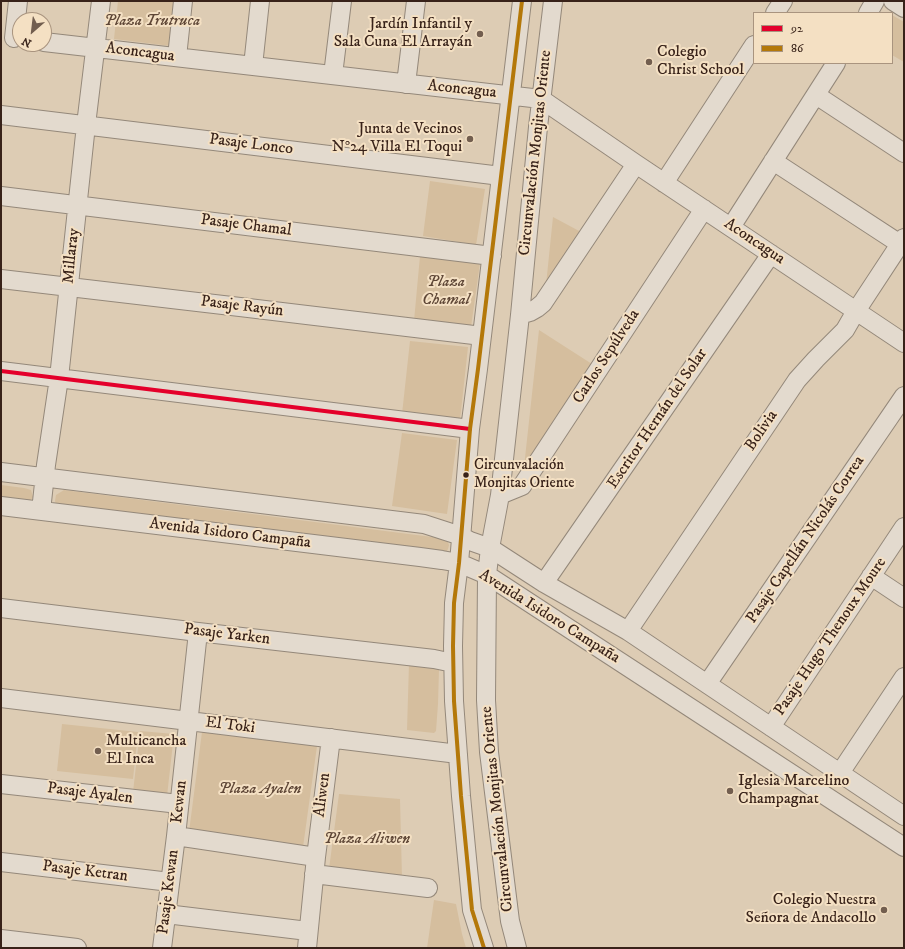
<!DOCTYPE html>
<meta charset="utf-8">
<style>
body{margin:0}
#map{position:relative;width:905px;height:949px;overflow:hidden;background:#ddccb4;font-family:"IM FELL DW Pica",serif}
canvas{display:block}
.frame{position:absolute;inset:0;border:2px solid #382219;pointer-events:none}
.legend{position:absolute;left:753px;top:12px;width:140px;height:52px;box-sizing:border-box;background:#f4e0c3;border:1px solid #a9947f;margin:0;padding:5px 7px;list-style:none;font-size:12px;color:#382219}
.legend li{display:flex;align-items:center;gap:8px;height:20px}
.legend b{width:20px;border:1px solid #a9947f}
.north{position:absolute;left:12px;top:12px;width:40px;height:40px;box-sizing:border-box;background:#f4e0c3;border:1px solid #a9947f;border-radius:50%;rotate:208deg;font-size:11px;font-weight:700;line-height:16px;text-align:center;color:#382219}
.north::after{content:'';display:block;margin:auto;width:14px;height:18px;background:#725e4f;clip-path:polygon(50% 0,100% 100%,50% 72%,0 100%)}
</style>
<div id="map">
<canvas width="905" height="949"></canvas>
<div class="frame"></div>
<ul class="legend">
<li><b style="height:5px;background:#e4002b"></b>92</li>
<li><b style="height:5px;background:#b47809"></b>86</li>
</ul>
<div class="north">N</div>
</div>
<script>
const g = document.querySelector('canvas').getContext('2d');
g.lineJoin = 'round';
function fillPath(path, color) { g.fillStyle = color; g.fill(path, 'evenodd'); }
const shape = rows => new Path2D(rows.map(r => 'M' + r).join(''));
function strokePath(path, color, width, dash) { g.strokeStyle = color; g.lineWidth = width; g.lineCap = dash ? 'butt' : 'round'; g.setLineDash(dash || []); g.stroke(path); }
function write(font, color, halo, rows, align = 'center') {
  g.font = font + ' "IM FELL DW Pica",serif'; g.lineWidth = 4; g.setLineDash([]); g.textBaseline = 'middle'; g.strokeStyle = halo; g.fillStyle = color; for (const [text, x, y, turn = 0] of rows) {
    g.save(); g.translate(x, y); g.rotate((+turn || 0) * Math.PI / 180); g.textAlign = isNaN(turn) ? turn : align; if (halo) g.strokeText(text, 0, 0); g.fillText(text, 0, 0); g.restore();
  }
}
fillPath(shape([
 [118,1,176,1,171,46,114,39],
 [892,15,904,22,904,62,892,55],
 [430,181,485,189,476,245,423,236],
 [553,217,581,232,546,285],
 [420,256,480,263,471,327,414,321],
 [539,330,592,364,524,467],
 [410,341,468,347,460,420,402,414],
 [402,433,457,440,447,514,392,506],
 [1,485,24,488,31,490,33,497,29,503,1,500],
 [64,490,440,538,447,540,449,545,448,549,446,553,57,507,55,501,56,495],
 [409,664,439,669,438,704,436,731,434,733,407,730],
 [62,724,138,732,133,779,57,771],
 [140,731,174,734,167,796,133,792],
 [202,732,317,746,303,847,189,832],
 [339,794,400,799,402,878,329,869],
 [434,900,456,904,462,934,466,948,427,948]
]), '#d5be9e');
const minor = shape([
 [893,1,904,8],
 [775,13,783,1],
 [868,13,875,1],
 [14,38,18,1],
 [44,42,541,99,636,164,904,343],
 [177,57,183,1],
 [253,66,260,1],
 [333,75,342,1],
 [406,84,416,1],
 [816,95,904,153],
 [1,115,501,176],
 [773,161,900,244],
 [664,183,754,45],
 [1,196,492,256],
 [731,227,836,63],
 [1,279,240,307,482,336],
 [520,315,530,312,537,308,543,303,636,164],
 [1,371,470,429],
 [1,472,424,524,461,536,470,541,490,548,544,583,628,631,904,816],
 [500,495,522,486,704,209],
 [1,506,420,557,442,560,459,563,487,575,904,847],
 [41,511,46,465,59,378,86,125,101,1],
 [871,576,904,598],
 [544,583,771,254],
 [1,608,198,632,434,659,453,663],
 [628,631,797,380,816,359,845,330,856,311,904,238],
 [707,684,904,396],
 [1,698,458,754],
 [771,727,904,527],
 [840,773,904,677],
 [1,784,179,804],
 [176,836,316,857],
 [1,862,170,882],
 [314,874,428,888],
 [166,914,308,931],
 [1,939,77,948],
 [162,948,176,836,198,632],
 [307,948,316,857,331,738],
 [484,948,472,910,461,796,454,701,453,646,454,603,459,563,470,429,478,369,522,1],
 [517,948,510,921,489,752,486,700,487,575,490,548,500,495,520,315,538,127,553,1]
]);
strokePath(minor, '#94887a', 20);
strokePath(minor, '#e3dace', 18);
strokePath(shape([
 [1,371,470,429]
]), '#e4002b', 4);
strokePath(shape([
 [484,948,472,910,461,796,454,701,453,646,454,603,459,563,470,429,478,369,522,1]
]), '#b47809', 4);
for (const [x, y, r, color] of [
 [480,34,4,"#725e4f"],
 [649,62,4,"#725e4f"],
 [470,139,4,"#725e4f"],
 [466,475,3.5,"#382219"],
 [98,751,4,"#725e4f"],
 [730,791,4,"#725e4f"],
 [884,910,4,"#725e4f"]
]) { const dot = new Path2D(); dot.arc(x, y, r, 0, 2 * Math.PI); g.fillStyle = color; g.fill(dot); strokePath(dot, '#f4e0c3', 1.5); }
write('15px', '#382219', '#f4e0c3', [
 ["Circunvalación",474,466],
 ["Monjitas Oriente",474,484]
], 'left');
write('italic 16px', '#5e4636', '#f4e0c3', [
 ["Plaza Trutruca",152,22],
 ["Plaza",446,283],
 ["Chamal",446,301],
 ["Plaza Ayalen",260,790],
 ["Plaza Aliwen",367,840]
]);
write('16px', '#382219', '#f4e0c3', [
 ["Jardín Infantil y",472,25],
 ["Sala Cuna El Arrayán",472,43],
 ["Colegio",657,53,"left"],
 ["Christ School",657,71,"left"],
 ["Junta de Vecinos",462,130],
 ["N°24 Villa El Toqui",462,148],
 ["Multicancha",106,742,"left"],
 ["El Inca",106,760,"left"],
 ["Iglesia Marcelino",738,782,"left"],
 ["Champagnat",738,800,"left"],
 ["Colegio Nuestra",876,901],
 ["Señora de Andacollo",876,919]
], 'right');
write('16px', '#382219', '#f4e0c3', [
 ["Aconcagua",140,53,7],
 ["Aconcagua",462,90,6],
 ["Pasaje Lonco",251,145,7],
 ["Circunvalación Monjitas Oriente",536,153,-84],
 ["Pasaje Chamal",246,226,7],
 ["Aconcagua",754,242,34],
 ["Millaray",72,256,-84],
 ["Pasaje Rayún",242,307,7],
 ["Carlos Sepúlveda",607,357,-57],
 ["Escritor Hernán del Solar",658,419,-56],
 ["Bolivia",762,431,-56],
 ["Avenida Isidoro Campaña",230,534,7],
 ["Pasaje Capellán Nicolás Correa",806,540,-56],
 ["Avenida Isidoro Campaña",549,617,32],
 ["Pasaje Yarken",227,635,7],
 ["Pasaje Hugo Thenoux Moure",831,637,-56],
 ["El Toki",230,726,7],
 ["Pasaje Ayalen",90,794,7],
 ["Aliwen",323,795,-83],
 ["Kewan",180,802,-84],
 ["Circunvalación Monjitas Oriente",498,809,-96],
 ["Pasaje Ketran",85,872,7],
 ["Pasaje Kewan",169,892,-83]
]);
</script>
